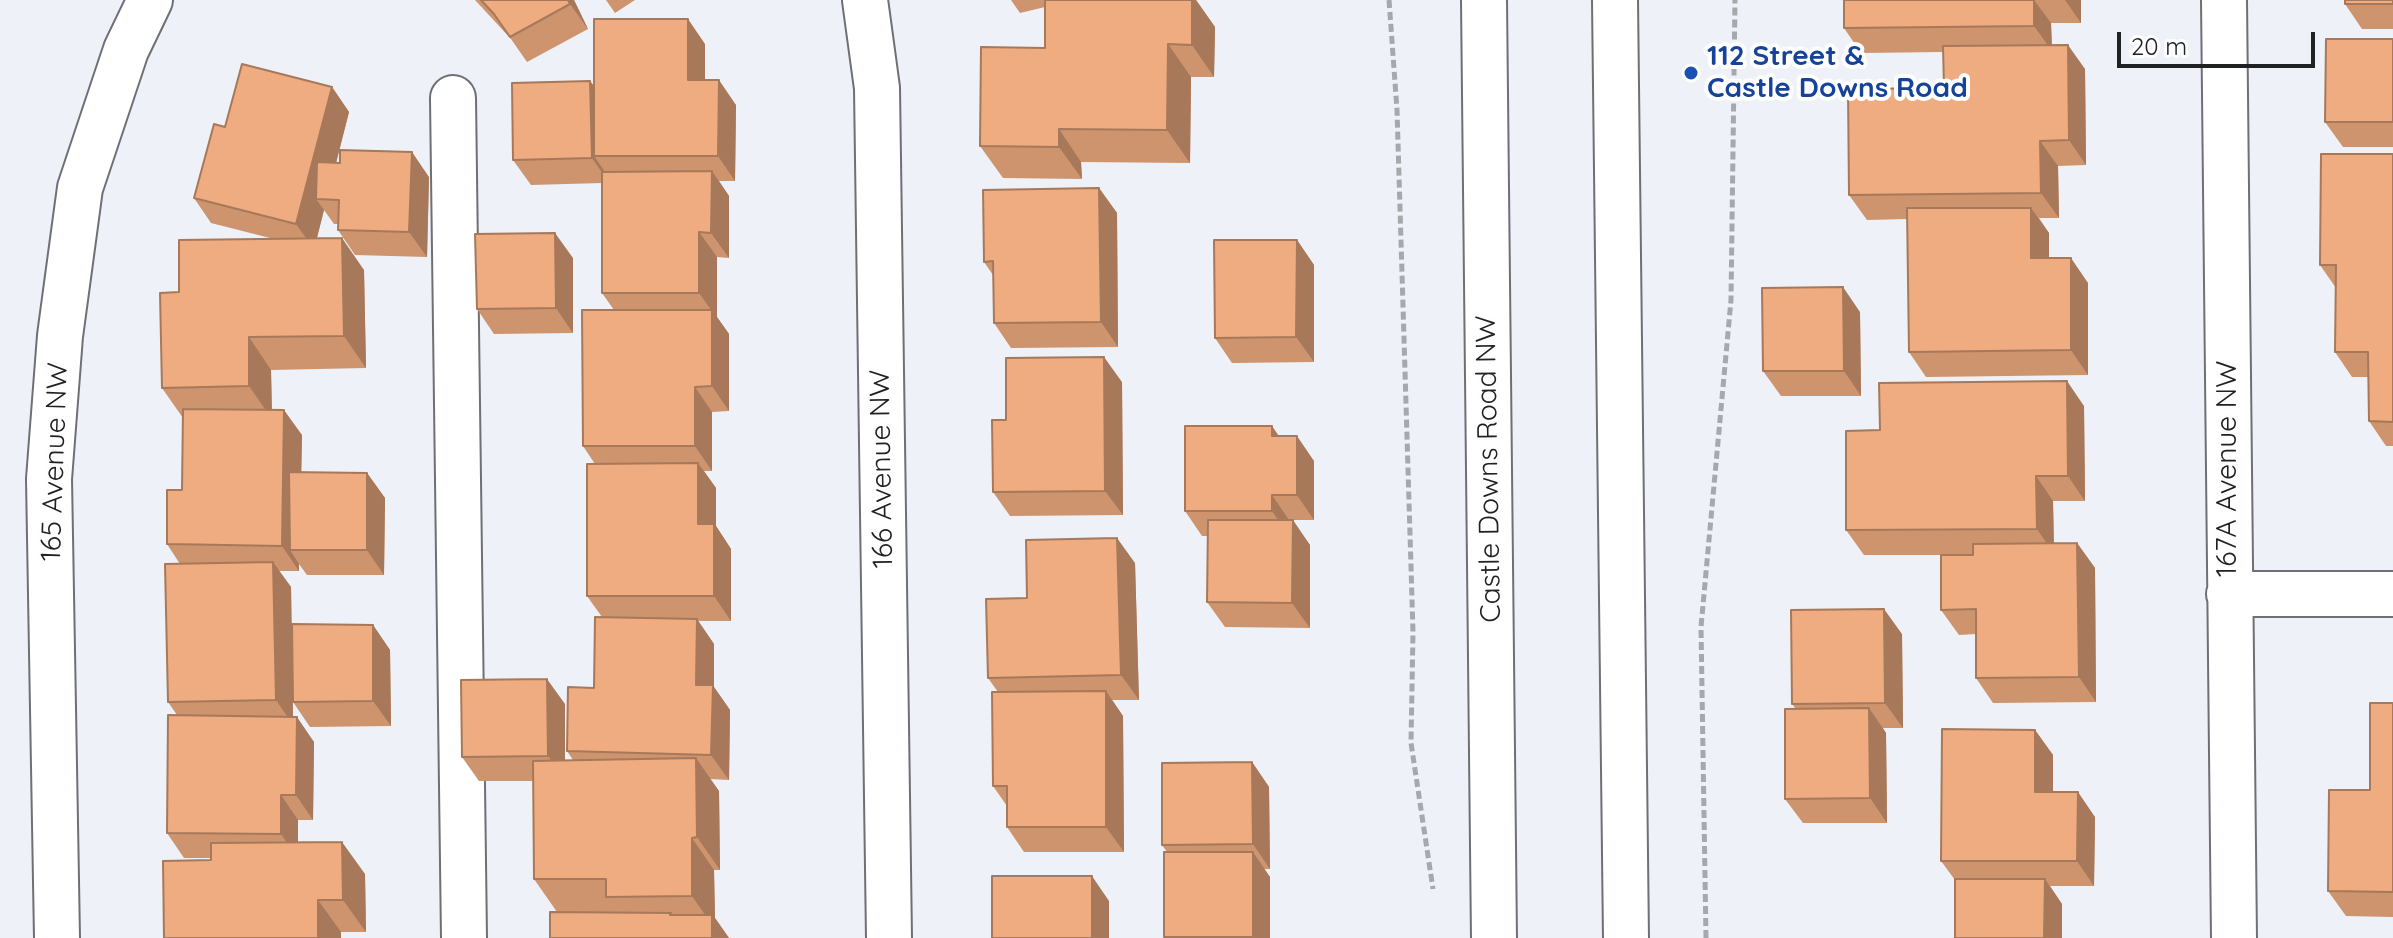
<!DOCTYPE html>
<style>
body{margin:0}
#map{position:relative;width:2393px;height:938px;overflow:hidden;background:#eef1f7;font-family:Quicksand,sans-serif}
canvas{display:block}
.scale{position:absolute;left:2117px;top:32px;width:198px;height:36px;box-sizing:border-box;border:4px solid #202123;border-top:0;padding-left:10px;font-size:24px;line-height:28px;white-space:nowrap;color:#202123;-webkit-text-stroke:6px #fefefe;paint-order:stroke}
</style>
<div id="map">
<canvas width="2393" height="938"></canvas>
<div class="scale">20 m</div>
</div>
<script>
const g = document.querySelector('canvas').getContext('2d');
g.lineJoin = 'round';
const shape = rows => new Path2D(rows.map(r => 'M' + r).join(''));
function strokePath(path, color, width, dash) { g.strokeStyle = color; g.lineWidth = width; g.lineCap = dash ? 'butt' : 'round'; g.setLineDash(dash || []); g.stroke(path); }
function fillPath(path, color) { g.fillStyle = color; g.fill(path, 'evenodd'); }
function write(font, color, halo, rows, align = 'center') {
  g.font = font + ' Quicksand,sans-serif'; g.lineWidth = 8; g.setLineDash([]); g.textBaseline = 'middle'; g.strokeStyle = halo; g.fillStyle = color; for (const [text, x, y, turn = 0] of rows) {
    g.save(); g.translate(x, y); g.rotate((+turn || 0) * Math.PI / 180); g.textAlign = isNaN(turn) ? turn : align; if (halo) g.strokeText(text, 0, 0); g.fillText(text, 0, 0); g.restore();
  }
}
const minor = shape([
 [865,0,877,88,889,938],
 [2224,0,2234,938],
 [453,98,464,938],
 [2229,594,2393,594],
 [57,938,49,479,60,336,80,188,126,50,150,0]
]);
const major = shape([
 [1484,0,1494,938],
 [1615,0,1626,938]
]);
strokePath(minor, '#6e7076', 48);
strokePath(major, '#6e7076', 48);
strokePath(shape([
 [1389,0,1397,110,1413,632,1411,743,1433,889],
 [1706,938,1701,627,1731,300,1735,0]
]), '#a6a8ac', 5, [8, 4]);
strokePath(minor, '#fff', 44);
strokePath(major, '#fff', 44);
fillPath(shape([
 [475,0,574,0,588,29,527,62,511,39],
 [606,0,635,0,615,13],
 [1011,0,1196,0,1215,27,1214,77,1191,77,1190,163,1081,162,1082,179,1003,178,980,146,1045,48,1045,7,1020,13],
 [1844,0,2081,0,2081,23,2051,23,2052,45,2085,69,2086,165,2058,166,2059,218,2039,218,2049,233,2049,258,2088,283,2088,375,1926,377,1909,352,1907,219,1867,220,1849,195,1944,88,1943,52,1861,53,1844,28],
 [2393,0,2393,29,2362,29,2345,4],
 [2393,39,2393,147,2343,147,2325,122],
 [705,44,705,80,736,105,735,181,719,181,729,196,729,258,717,257,717,317,729,334,729,411,712,412,712,471,704,471,716,488,716,526,731,549,731,621,698,621,714,644,714,687,730,710,729,780,710,779,719,791,720,870,714,870,715,918,729,938,550,938,616,913,616,912,557,912,534,879,533,781,479,781,462,757,565,704,565,760,573,760,567,751,594,688,602,617,587,596,595,464,583,446,614,310,602,293,602,183,531,185,513,160,590,81,594,86],
 [332,87,349,112,336,162,429,177,427,257,355,255,338,230,338,224,334,224,324,210,317,238,364,270,366,368,271,370,272,410,302,435,301,472,367,473,385,498,384,575,307,575,299,564,299,571,279,571,291,587,293,702,373,625,390,650,391,726,310,727,293,702,293,717,314,742,313,820,298,820,298,842,365,874,366,932,341,932,341,938,164,938,211,860,211,858,184,858,167,833,177,715,168,702,180,564,167,544,182,490,183,418,162,388,179,292,274,239,211,223,194,198,225,127],
 [2393,154,2393,446,2386,446,2369,421,2368,377,2352,377,2335,352,2336,288,2320,265],
 [1099,188,1117,213,1118,347,1011,348,994,323,993,275,984,262],
 [1297,240,1314,265,1314,362,1232,363,1215,338],
 [573,258,573,333,494,334,477,309],
 [1860,312,1861,396,1781,396,1763,371],
 [1122,382,1123,515,1010,516,993,492,1006,420],
 [2084,406,2085,501,2053,501,2054,544,2077,543,2095,568,2096,702,1993,703,1976,678,1976,634,1959,635,1941,610,1941,555,1864,555,1846,530,1880,430],
 [1272,426,1278,436,1314,461,1314,520,1289,520,1310,545,1310,628,1225,627,1207,602,1207,536,1202,536,1185,511],
 [1135,563,1139,700,1112,700,1123,716,1124,852,1024,852,1007,827,1007,806,993,786,998,692,988,678,1027,598],
 [1902,634,1903,728,1883,728,1886,733,1887,823,1803,823,1785,799,1796,709,1792,704],
 [2393,703,2393,917,2346,916,2328,891,2370,790],
 [2035,730,2053,755,2053,792,2095,817,2094,886,2050,886,2062,904,1955,880,1941,861],
 [1252,762,1269,787,1270,869,1264,869,1270,877,1270,938,1165,938,1167,852,1162,845]
]), '#cd946e');
fillPath(shape([
 [568,0,574,0,588,29,570,4],
 [1192,0,1196,0,1215,27,1214,77,1192,45],
 [2034,0,2051,23,2052,51,2034,26],
 [2065,0,2081,0,2081,23],
 [688,19,705,44,705,105,688,80],
 [1168,44,1191,77,1190,163,1167,130],
 [2068,45,2085,69,2086,165,2069,140],
 [719,80,736,105,735,181,718,156],
 [590,81,608,106,594,156,609,178,609,183,592,158],
 [332,87,349,112,327,199,316,199,324,210,314,249,296,224],
 [1059,129,1081,162,1082,179,1059,147],
 [2040,141,2058,166,2059,218,2041,193],
 [412,152,429,177,427,257,409,232],
 [712,171,729,196,729,258,711,233],
 [1099,188,1117,213,1118,347,1101,322],
 [2031,208,2049,233,2049,283,2031,258],
 [699,232,717,257,717,317,729,334,729,411,712,386,712,311,699,293],
 [555,233,573,258,573,333,556,308],
 [342,238,364,270,366,368,344,336],
 [1297,240,1314,265,1314,362,1296,337],
 [2071,258,2088,283,2088,375,2071,350],
 [1843,287,1860,312,1861,396,1844,371],
 [249,337,271,370,272,419,249,386],
 [1104,357,1122,382,1123,515,1105,491],
 [2067,381,2084,406,2085,501,2068,476],
 [695,387,712,412,712,471,695,446],
 [284,410,302,435,300,550,290,550,299,564,299,571,282,546],
 [1272,426,1289,451,1272,436],
 [1297,436,1314,461,1314,520,1297,495],
 [698,463,716,488,716,526,731,549,731,621,714,596,698,524],
 [367,473,385,498,384,575,367,550],
 [2036,476,2053,501,2054,554,2037,529],
 [1272,495,1289,520,1289,536,1272,511],
 [1293,520,1310,545,1310,628,1292,603],
 [1117,538,1135,563,1139,700,1121,675],
 [2077,543,2095,568,2096,702,2079,677],
 [273,562,291,587,293,725,276,700],
 [1884,609,1902,634,1903,728,1885,703],
 [697,619,714,644,714,687,730,710,729,780,711,755,696,685],
 [373,625,390,650,391,726,373,701],
 [547,679,565,704,565,781,548,756],
 [1106,691,1123,716,1124,852,1106,827],
 [1869,708,1886,733,1887,823,1870,798],
 [297,717,314,742,313,820,296,795],
 [2035,730,2053,755,2053,817,2035,792],
 [696,758,719,791,720,870,697,837],
 [1252,762,1269,787,1270,869,1253,844],
 [2078,792,2095,817,2094,886,2077,861],
 [281,795,298,820,298,859,281,834],
 [692,838,714,870,715,918,729,938,712,938,712,925,692,896],
 [342,842,365,874,366,932,343,900],
 [1253,852,1270,877,1270,938,1254,938,1253,937],
 [1092,876,1109,901,1109,938,1092,938],
 [2045,879,2062,904,2062,938,2044,938],
 [318,900,341,932,341,938,318,938]
]), '#a7785a');
const building = shape([
 [481,0,568,0,570,4,510,37,494,14,481,0],
 [1045,0,1192,0,1192,45,1168,44,1167,130,1059,129,1059,147,980,146,981,47,1045,48,1045,0],
 [1844,0,2034,0,2034,26,1844,28,1844,0],
 [2345,0,2393,0,2393,4,2345,4,2345,0],
 [594,19,688,19,688,80,719,80,718,156,594,156,594,19],
 [2326,39,2393,39,2393,122,2325,122,2326,39],
 [2068,45,2069,140,2040,141,2041,193,1849,195,1848,89,1944,88,1943,46,2068,45],
 [242,64,332,87,296,224,194,198,214,124,225,127,242,64],
 [590,81,592,158,513,160,512,83,590,81],
 [340,150,412,152,409,232,338,230,339,200,316,199,317,162,340,163,340,150],
 [2321,154,2393,154,2393,422,2369,421,2368,352,2335,352,2336,265,2320,265,2321,154],
 [712,171,711,233,699,232,699,293,602,293,602,172,712,171],
 [1099,188,1101,322,994,323,993,261,984,262,983,190,1099,188],
 [1907,208,2031,208,2031,258,2071,258,2071,350,1909,352,1907,208],
 [555,233,556,308,477,309,475,234,555,233],
 [342,238,344,336,249,337,249,386,162,388,160,293,179,292,179,240,342,238],
 [1214,240,1297,240,1296,337,1215,338,1214,240],
 [1843,287,1844,371,1763,371,1762,288,1843,287],
 [582,310,712,310,712,386,695,387,695,446,583,446,582,310],
 [1104,357,1105,491,993,492,992,420,1006,420,1006,358,1104,357],
 [2067,381,2068,476,2036,476,2037,529,1846,530,1846,431,1880,430,1879,383,2067,381],
 [183,409,284,410,282,546,167,544,167,490,182,490,183,409],
 [1185,426,1272,426,1272,436,1297,436,1297,495,1272,495,1272,511,1185,511,1185,426],
 [698,463,698,524,714,524,714,596,587,596,587,464,698,463],
 [289,472,367,473,367,550,290,550,289,472],
 [1208,520,1293,520,1292,603,1207,602,1208,520],
 [1117,538,1121,675,988,678,986,599,1027,598,1026,540,1117,538],
 [2077,543,2079,677,1976,678,1976,609,1941,610,1941,555,1973,555,1973,544,2077,543],
 [273,562,276,700,168,702,165,564,273,562],
 [1884,609,1885,703,1792,704,1791,610,1884,609],
 [595,617,697,619,696,685,713,685,711,755,567,751,568,687,594,688,595,617],
 [292,624,373,625,373,701,293,702,292,624],
 [547,679,548,756,462,757,461,680,547,679],
 [1106,691,1106,827,1007,827,1007,786,993,786,992,692,1106,691],
 [2370,703,2393,703,2393,892,2328,891,2329,790,2370,790,2370,703],
 [1869,708,1870,798,1785,799,1785,709,1869,708],
 [168,715,297,717,296,795,281,795,281,834,167,833,168,715],
 [1942,729,2035,730,2035,792,2078,792,2077,861,1941,861,1942,729],
 [696,758,697,837,692,838,692,896,606,897,606,879,534,879,533,761,696,758],
 [1252,762,1253,844,1162,845,1162,763,1252,762],
 [342,842,343,900,318,900,318,938,164,938,163,861,211,860,211,843,342,842],
 [1164,852,1253,852,1253,937,1164,937,1164,852],
 [992,876,1092,876,1092,938,992,938,992,876],
 [1955,879,2045,879,2044,938,1955,938,1955,879],
 [550,912,671,913,670,915,712,915,712,938,550,938,550,912]
]);
fillPath(building, '#eeac80');
strokePath(building, '#a7785a', 2);
for (const [x, y, r, color] of [
 [1691,73,8,"#1a4fb4"]
]) { const dot = new Path2D(); dot.arc(x, y, r, 0, 2 * Math.PI); g.fillStyle = color; g.fill(dot); strokePath(dot, '#fefefe', 3); }
write('bold 28px', '#164399', '#fefefe', [
 ["112 Street &",1707,57],
 ["Castle Downs Road",1707,89]
], 'left');
write('28px', '#202123', '#fefefe', [
 ["165 Avenue NW",55,462,-88],
 ["166 Avenue NW",882,469,-91],
 ["Castle Downs Road NW",1489,469,-91],
 ["167A Avenue NW",2228,469,-90]
]);
</script>
